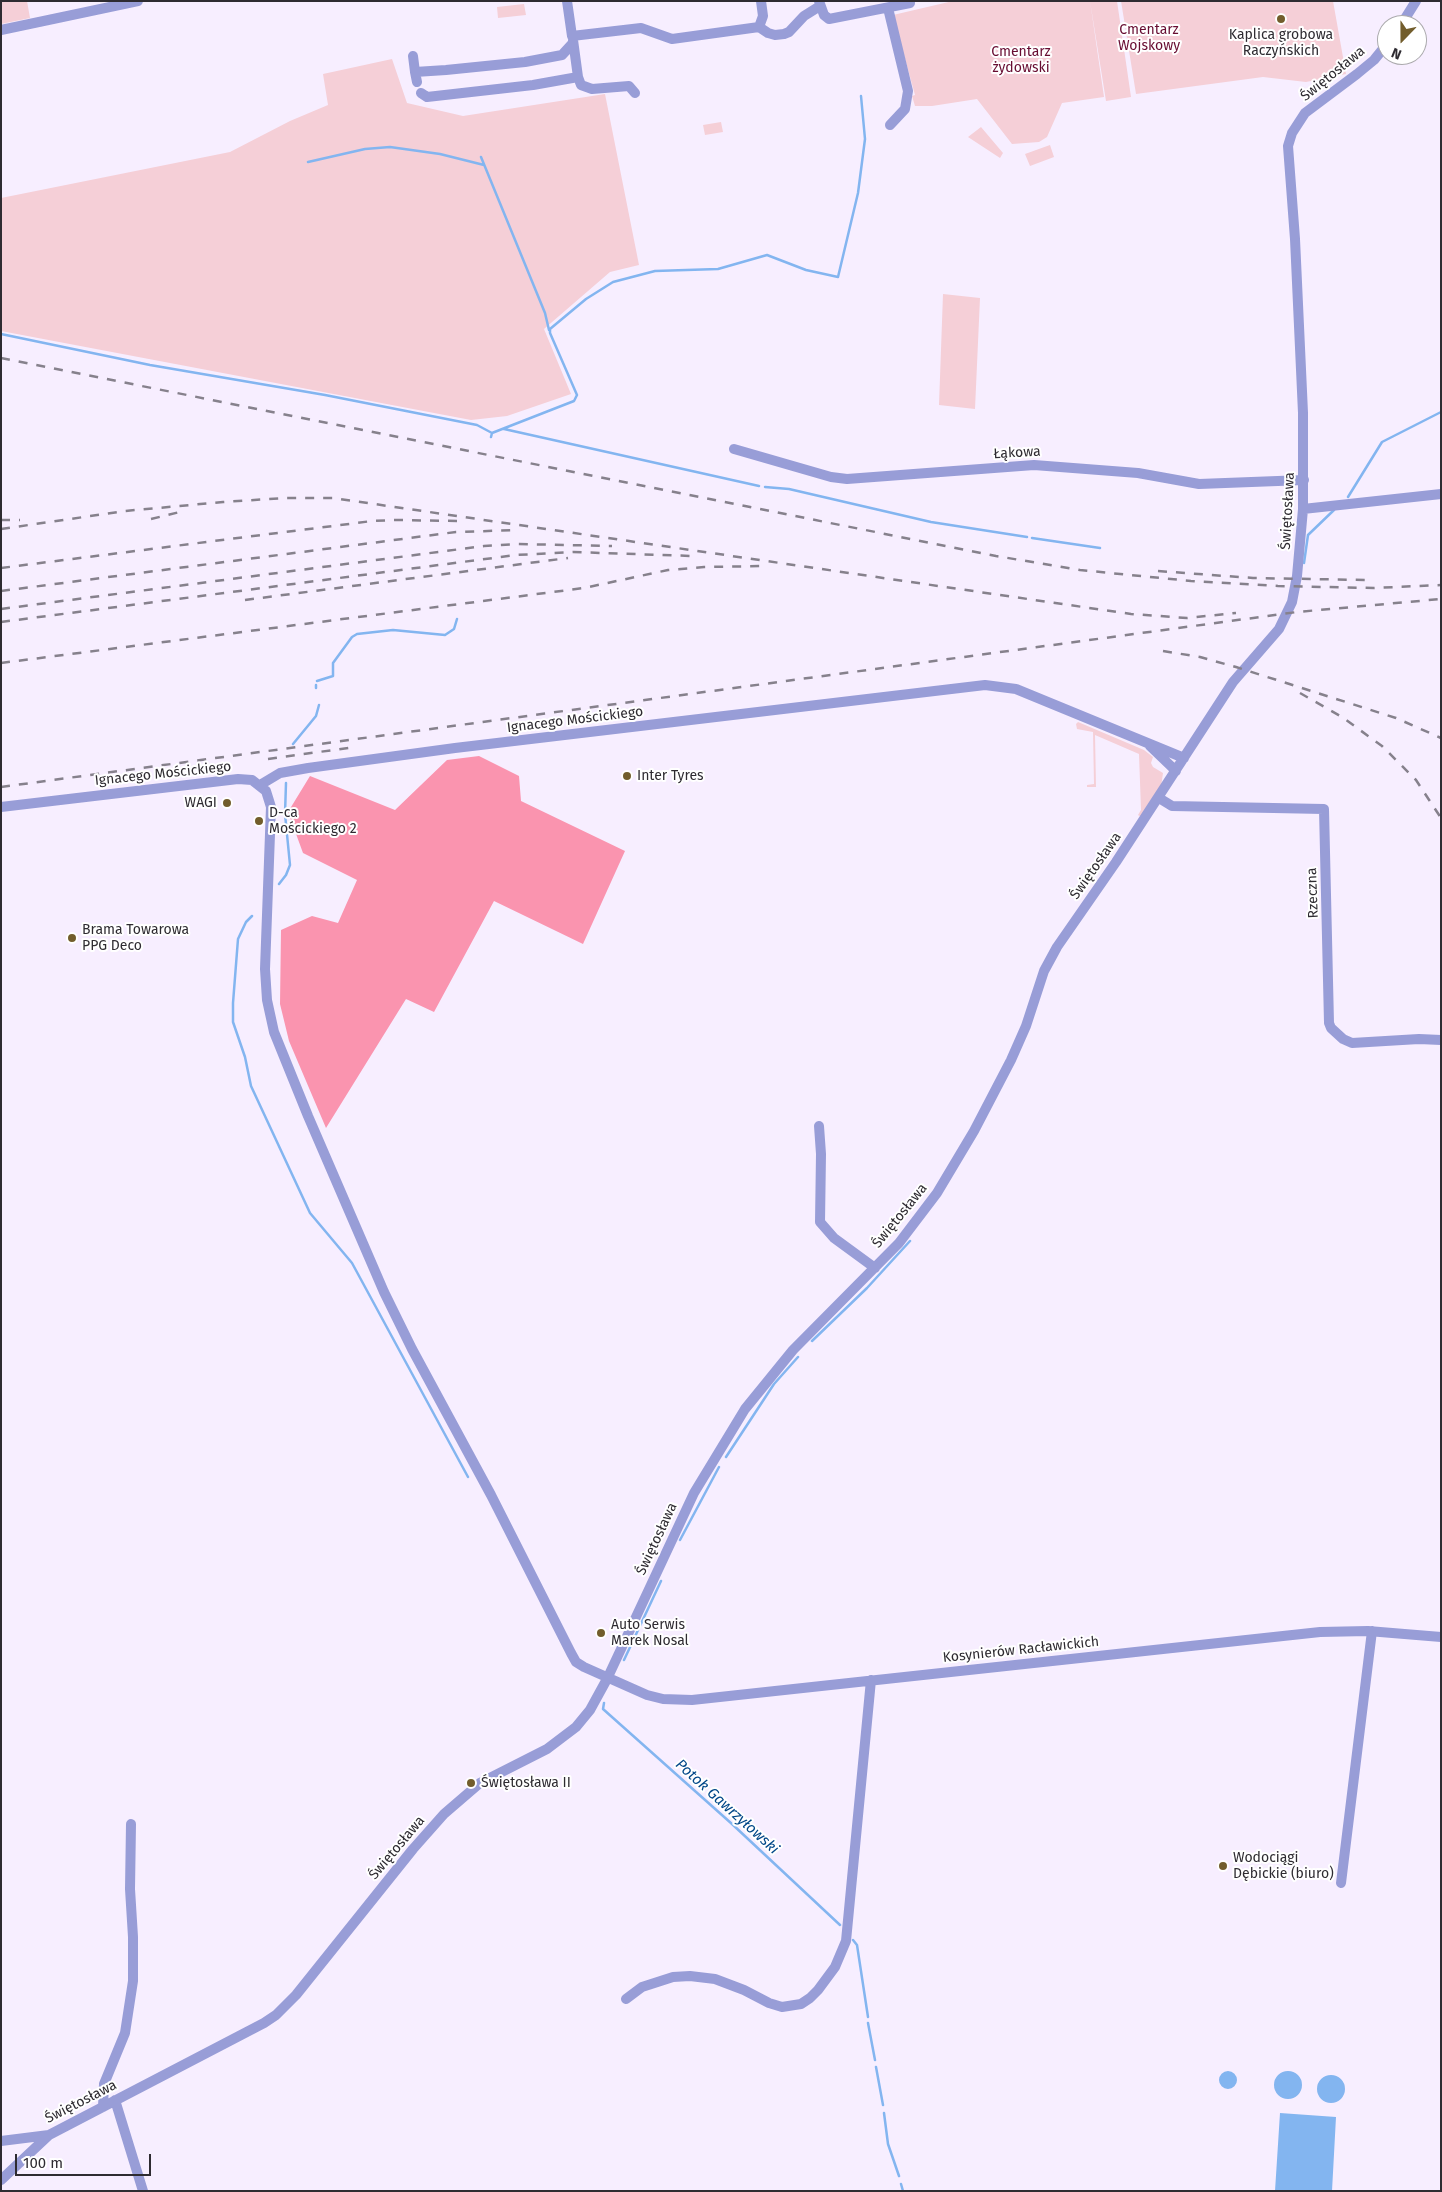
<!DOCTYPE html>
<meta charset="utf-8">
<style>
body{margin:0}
#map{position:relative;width:1442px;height:2192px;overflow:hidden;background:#f7eeff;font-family:"Fira Sans",sans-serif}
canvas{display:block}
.frame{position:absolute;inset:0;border:2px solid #2e2b31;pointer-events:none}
.north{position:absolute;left:1377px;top:15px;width:50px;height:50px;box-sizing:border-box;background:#fff;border:1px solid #abaaad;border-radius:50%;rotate:202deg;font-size:14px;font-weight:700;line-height:20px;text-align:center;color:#2e2b31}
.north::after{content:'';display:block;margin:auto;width:18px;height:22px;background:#725d2c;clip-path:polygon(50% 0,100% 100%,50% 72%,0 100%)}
.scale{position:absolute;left:15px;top:2154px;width:136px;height:22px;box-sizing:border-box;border:2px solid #2e2b31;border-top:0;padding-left:6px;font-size:15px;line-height:18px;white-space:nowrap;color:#2e2b31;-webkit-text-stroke:4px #fff;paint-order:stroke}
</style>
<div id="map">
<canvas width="1442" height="2192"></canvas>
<div class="frame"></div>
<div class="north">N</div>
<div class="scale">100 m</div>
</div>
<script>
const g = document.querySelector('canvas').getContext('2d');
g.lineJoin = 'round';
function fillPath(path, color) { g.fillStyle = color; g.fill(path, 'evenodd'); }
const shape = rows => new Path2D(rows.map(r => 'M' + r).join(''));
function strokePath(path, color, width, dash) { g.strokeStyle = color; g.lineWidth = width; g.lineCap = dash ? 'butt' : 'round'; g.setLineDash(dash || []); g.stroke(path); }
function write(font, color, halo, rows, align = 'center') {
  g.font = font + ' "Fira Sans",sans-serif'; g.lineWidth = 4; g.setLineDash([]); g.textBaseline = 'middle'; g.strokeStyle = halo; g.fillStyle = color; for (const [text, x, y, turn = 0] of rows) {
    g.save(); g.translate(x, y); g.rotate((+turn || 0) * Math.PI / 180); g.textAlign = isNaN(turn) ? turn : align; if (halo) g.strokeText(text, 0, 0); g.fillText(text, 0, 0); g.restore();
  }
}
fillPath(shape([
 [1,1,27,1,30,18,1,24],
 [953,1,1090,1,1104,97,1062,103,1047,137,1039,142,1012,144,977,99,932,106,915,106,912,96,915,95,893,15],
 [1090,1,1117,1,1131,97,1106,101],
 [1121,1,1333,1,1346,74,1306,82,1263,77,1136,94],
 [524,4,526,15,498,18,497,7],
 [392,59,407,103,463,116,605,94,639,265,610,272,544,329,571,394,507,416,471,420,1,331,1,198,230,152,290,121,328,105,323,74],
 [721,122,723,132,705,135,703,125],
 [981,127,1003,153,1000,158,968,137],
 [1050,145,1054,157,1030,166,1025,154],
 [943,294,980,298,975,409,939,405],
 [1078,722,1144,750,1153,757,1151,763,1153,767,1163,773,1161,787,1141,817,1138,815,1141,810,1139,754,1095,735,1096,787,1087,787,1087,785,1094,784,1093,732,1077,729,1076,724]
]), '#f5cfd7');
fillPath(shape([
 [479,756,519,776,521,801,625,851,583,944,494,901,434,1012,406,999,326,1128,289,1041,280,1004,281,930,312,916,338,923,357,880,303,853,288,812,310,776,395,810,447,760]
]), '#fa94af');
fillPath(shape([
 '1219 2080a9 9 0 1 1 18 0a9 9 0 1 1-18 0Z',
 '1274 2085a14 14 0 1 1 28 0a14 14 0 1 1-28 0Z',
 '1317 2089a14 14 0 1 1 28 0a14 14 0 1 1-28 0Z',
 [1280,2113,1336,2117,1332,2191,1275,2191]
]), '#83b5f0');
strokePath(shape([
 [481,157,545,313,549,330],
 [308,162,365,149,390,147,440,154,484,165],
 [1,334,150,365,325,395,477,425,492,433],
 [504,429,759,486],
 [491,437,492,433,574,401,577,395,550,333,550,329,586,299,613,282,655,271,718,269,767,255,806,270,838,277,858,193,865,139,861,96],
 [765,487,789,489,931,522,1027,537],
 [1348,497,1382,442,1441,412],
 [1032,538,1100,548],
 [1304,563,1308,535,1334,510],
 [317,681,333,676,333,663,352,637,357,634,393,630,445,635,454,629,457,619],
 [316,685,316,688],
 [293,744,316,716,319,705],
 [279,884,286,875,290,865,285,814,286,783],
 [252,916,246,922,238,939,233,1003,233,1022,245,1057,251,1086,310,1213,352,1263,468,1477],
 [812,1341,867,1288,910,1241],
 [726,1457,774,1384,798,1357],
 [680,1540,719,1467],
 [624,1660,661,1581],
 [604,1703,603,1709,732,1824,840,1925],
 [853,1940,857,1945,868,2017],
 [868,2023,875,2060],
 [876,2067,883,2105],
 [884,2113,888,2144,899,2176],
 [901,2184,903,2191]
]), '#83b5f0', 2.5);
strokePath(shape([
 [567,1,572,36,641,28,672,39,759,27,763,16,761,1],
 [819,1,824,15,829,19,910,3],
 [888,8,908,91,905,109,890,125],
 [1401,25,1416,1],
 [759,27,768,33,775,35,784,34,789,32,804,16,820,6],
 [1,30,138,1],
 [573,40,578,77,581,85,592,89,629,86,635,93],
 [413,56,415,72,446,70,525,62,562,55,573,43],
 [415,72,417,82],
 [421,93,427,97,533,85,578,77],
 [734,449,831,477,847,479,1034,465,1138,473,1199,484,1304,480],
 [1303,509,1441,494],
 [1150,746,1176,771],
 [260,785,280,773,308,768,455,748,985,685,1016,689,1184,758],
 [1159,798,1172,806,1324,809,1329,1023,1331,1028,1343,1039,1352,1043,1419,1039,1441,1040],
 [1,807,238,779,252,780,266,791,271,807,265,969,267,1000,274,1032,308,1116,384,1292,412,1349,491,1495,571,1653,576,1662,584,1667,647,1695,663,1699,692,1700,1320,1632,1368,1631,1441,1637],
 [819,1126,821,1154,820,1222,834,1238,875,1268],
 [1341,1883,1372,1631],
 [626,1999,642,1987,673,1977,690,1976,715,1979,744,1990,769,2003,782,2007,801,2004,810,1998,818,1990,835,1967,846,1941,871,1680],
 [115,2100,143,2191],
 [103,2107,104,2084,125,2033,133,1981,133,1937,130,1889,131,1824],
 [1,2141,49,2135,264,2023,276,2015,296,1995,413,1849,444,1814,480,1783,547,1749,576,1727,590,1710,607,1679,694,1493,745,1409,793,1350,899,1243,937,1193,974,1131,1011,1060,1026,1026,1044,971,1057,947,1116,862,1233,682,1279,629,1292,602,1297,576,1303,509,1303,413,1295,239,1288,146,1292,133,1305,113,1357,74,1374,60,1387,44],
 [1,2180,49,2135]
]), '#989dd7', 10);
strokePath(shape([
 [1,358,996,556,1080,570,1191,581,1278,586,1374,588,1441,585],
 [151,519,184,511],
 [1,520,20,520],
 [1,529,125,511,223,502,285,498,333,498,1131,614,1187,618,1236,613],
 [1,568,372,521,396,520,458,521],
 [1158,571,1253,578,1368,580],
 [1,591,456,532,519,530],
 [245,600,568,558],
 [1,609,484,546,517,544,612,546],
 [1,622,516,555,573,552,692,556],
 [1163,651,1200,657,1236,667,1396,718,1441,738],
 [1,663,584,588,668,570,704,567,764,566],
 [1300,693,1342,717,1382,746,1416,780,1441,818],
 [268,759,355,747],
 [1,787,1297,612,1441,599]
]), '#86818c', 2.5, [9, 9]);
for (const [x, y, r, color] of [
 [1281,19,5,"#725d2c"],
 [627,776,5,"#725d2c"],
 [227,803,5,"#725d2c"],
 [259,821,5,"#725d2c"],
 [72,938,5,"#725d2c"],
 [601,1633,5,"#725d2c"],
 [471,1783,5,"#725d2c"],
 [1223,1866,5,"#725d2c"]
]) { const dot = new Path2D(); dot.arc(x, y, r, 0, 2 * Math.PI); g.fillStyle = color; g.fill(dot); strokePath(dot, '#fff', 2); }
write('14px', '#670c31', '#fff', [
 ["Cmentarz",1149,30],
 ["Wojskowy",1149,46],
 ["Cmentarz",1021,52],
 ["żydowski",1021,68]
]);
write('14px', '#2e2b31', '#fff', [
 ["Kaplica grobowa",1281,35,"center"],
 ["Raczyńskich",1281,51,"center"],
 ["Inter Tyres",637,776],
 ["WAGI",217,803,"right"],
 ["D-ca",269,813],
 ["Mościckiego 2",269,829],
 ["Brama Towarowa",82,930],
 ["PPG Deco",82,946],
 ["Auto Serwis",611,1625],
 ["Marek Nosal",611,1641],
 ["Świętosława II",481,1783],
 ["Wodociągi",1233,1858],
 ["Dębickie (biuro)",1233,1874]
], 'left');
write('14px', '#2e2b31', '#fff', [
 ["Świętosława",1333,74,-39],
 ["Łąkowa",1017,453,-3],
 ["Świętosława",1288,511,-87],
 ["Ignacego Mościckiego",575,720,-7],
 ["Ignacego Mościckiego",163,774,-6],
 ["Świętosława",1096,866,-55],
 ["Rzeczna",1313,893,-92],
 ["Świętosława",900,1216,-51],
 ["Świętosława",657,1539,-65],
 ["Kosynierów Racławickich",1021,1650,-6],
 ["Świętosława",397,1848,-50],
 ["Świętosława",81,2102,-27]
]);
write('italic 15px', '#004788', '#fff', [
 ["Potok Gawrzyłowski",727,1807,42]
]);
</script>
